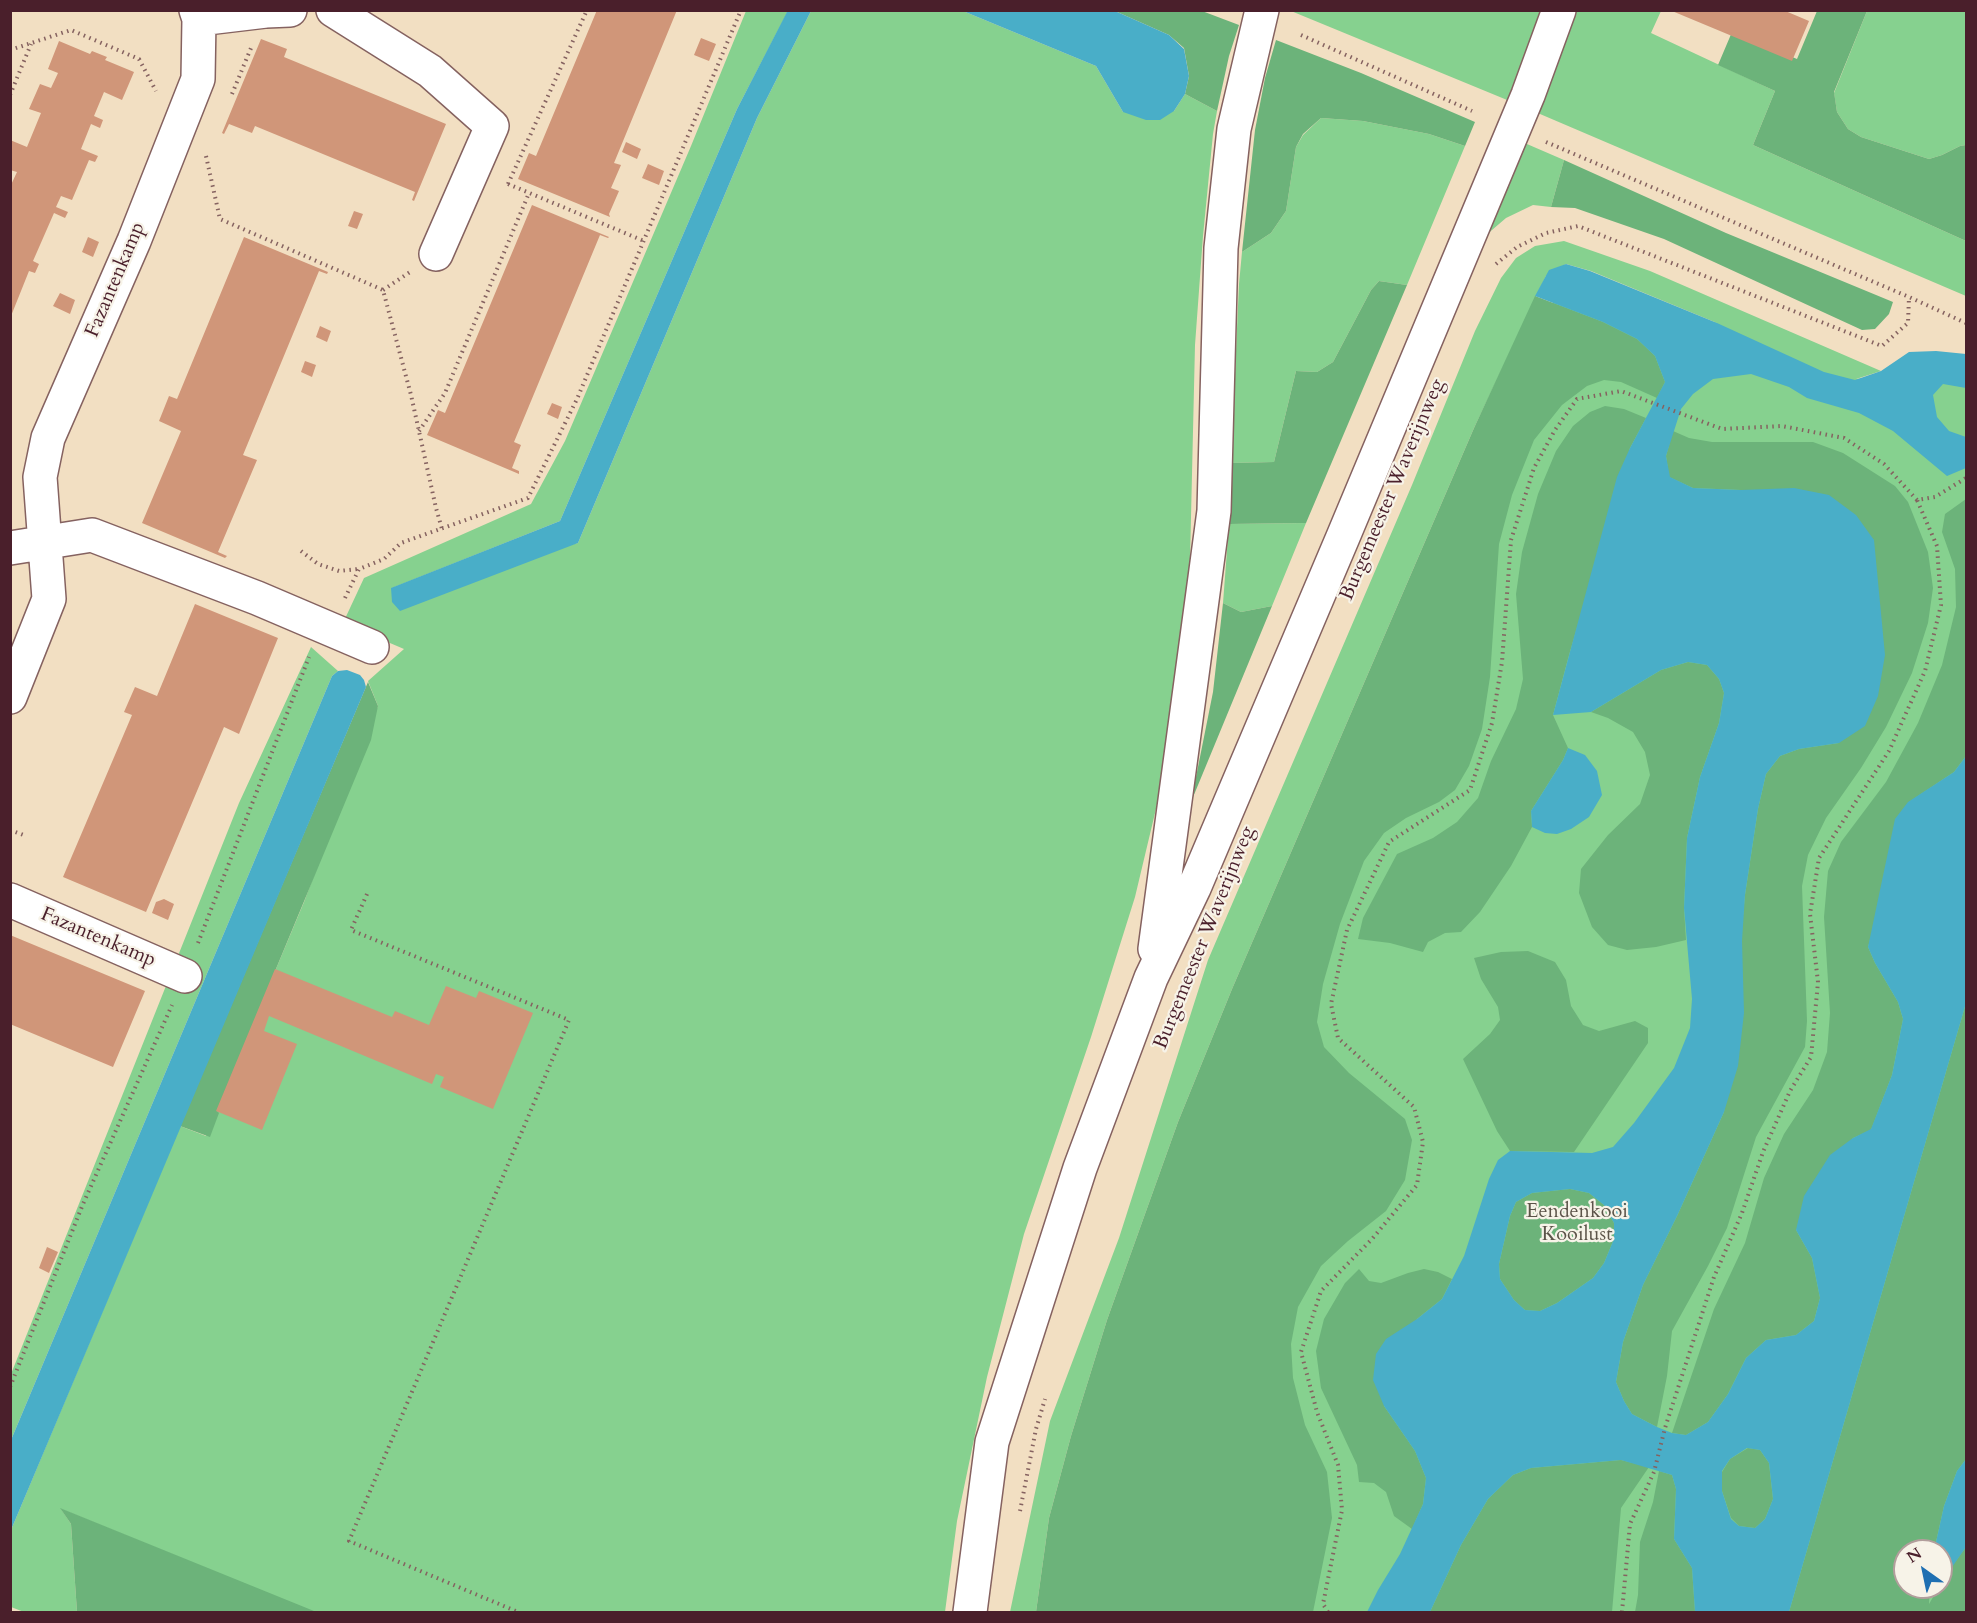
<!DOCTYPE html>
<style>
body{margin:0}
#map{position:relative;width:1977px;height:1623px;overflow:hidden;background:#f2dfc2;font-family:Cardo,serif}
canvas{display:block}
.frame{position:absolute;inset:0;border:12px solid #4a1f2b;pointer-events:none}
.north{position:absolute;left:1893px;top:1539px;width:60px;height:60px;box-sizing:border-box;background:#f7f3e8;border:2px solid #b29e9c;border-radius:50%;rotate:327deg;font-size:16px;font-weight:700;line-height:24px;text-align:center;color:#4a1f2b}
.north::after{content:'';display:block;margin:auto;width:21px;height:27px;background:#1f6fb2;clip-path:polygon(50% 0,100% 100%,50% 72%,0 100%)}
</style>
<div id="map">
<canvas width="1977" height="1623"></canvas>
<div class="frame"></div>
<div class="north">N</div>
</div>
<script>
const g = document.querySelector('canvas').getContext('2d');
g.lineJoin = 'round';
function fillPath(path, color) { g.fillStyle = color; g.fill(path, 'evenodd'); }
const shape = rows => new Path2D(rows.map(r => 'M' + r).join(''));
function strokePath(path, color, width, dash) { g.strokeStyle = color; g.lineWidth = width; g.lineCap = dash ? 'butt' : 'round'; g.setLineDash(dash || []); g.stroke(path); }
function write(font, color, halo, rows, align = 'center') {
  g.font = font + ' Cardo,serif'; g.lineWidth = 4.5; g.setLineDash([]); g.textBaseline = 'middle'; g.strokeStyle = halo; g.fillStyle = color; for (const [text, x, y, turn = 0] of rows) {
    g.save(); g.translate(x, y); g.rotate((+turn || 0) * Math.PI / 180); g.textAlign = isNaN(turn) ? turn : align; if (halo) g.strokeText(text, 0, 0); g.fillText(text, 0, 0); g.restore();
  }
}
fillPath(shape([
 [746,11,788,11,737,109,560,521,392,588,578,543,757,118,811,11,963,11,1096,66,1123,112,1174,111,1185,94,1217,111,1213,134,1203,236,1195,345,1190,560,1185,642,1165,771,1135,897,1091,1037,1024,1234,987,1377,957,1521,945,1612,314,1612,61,1509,71,1524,77,1612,24,1612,11,1607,11,1530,180,1126,206,1136,304,902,378,706,368,681,404,649,343,623,364,578,531,504,565,441,691,146],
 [1291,11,1544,11,1512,102],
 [1574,11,1661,11,1651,33,1775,91,1753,145,1966,241,1966,296,1533,111],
 [1867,11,1966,11,1966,145,1960,146,1942,155,1929,159,1861,137,1848,129,1837,112,1834,93],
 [1321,118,1363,121,1429,134,1465,146,1407,285,1379,281,1371,290,1333,362,1317,372,1296,371,1274,462,1231,463,1239,284,1242,252,1271,233,1286,211,1296,147,1303,135],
 [1520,141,1564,160,1551,207,1533,205,1506,218,1478,242],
 [1564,241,1650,271,1881,371,1856,379,1966,368,1966,1612,1055,1612,1561,281,1717,323,1591,271,1566,264,1546,276,1474,428,1232,989,1178,1122,1107,1320,1071,1436,1049,1518,1036,1612,1010,1612,1050,1421,1119,1238,1208,960,1412,485,1475,331,1501,278,1516,258,1535,246],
 [1905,1551,1941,1551,1941,1587,1905,1587],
 [1306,523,1272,606,1241,612,1223,603,1229,524],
 [311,647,338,671,332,676,11,1440,11,1374,239,803]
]), '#86d18f');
fillPath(shape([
 [1115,11,1202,11,1239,25,1229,56,1217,111,1185,94,1189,76,1184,48,1169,35],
 [1817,11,1867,11,1834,92,1837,112,1848,129,1861,137,1929,159,1942,155,1960,146,1966,145,1966,241,1753,145,1775,91,1718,65,1732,32,1797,59],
 [1276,40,1361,73,1475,122,1465,146,1429,134,1363,121,1321,118,1303,134,1296,147,1286,211,1271,233,1242,252,1255,130,1265,78],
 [1564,160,1726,233,1893,302,1889,314,1875,329,1862,330,1664,239,1575,208,1551,207],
 [1379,281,1407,285,1306,523,1229,524,1231,463,1274,462,1296,371,1317,372,1333,362,1371,290],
 [1535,296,1603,322,1637,339,1655,356,1665,382,1657,398,1621,382,1604,380,1587,386,1562,405,1534,440,1512,495,1499,544,1490,677,1482,729,1469,766,1455,790,1439,802,1406,818,1384,833,1364,861,1340,924,1323,984,1317,1022,1324,1047,1349,1073,1405,1119,1412,1140,1405,1180,1386,1211,1348,1241,1321,1266,1298,1307,1291,1344,1293,1378,1305,1425,1327,1472,1332,1518,1313,1612,1036,1612,1049,1518,1071,1436,1107,1320,1178,1122,1232,989,1474,428],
 [1605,406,1624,409,1646,418,1630,448,1569,655,1553,715,1568,748,1563,760,1531,811,1532,827,1511,866,1480,912,1461,932,1445,933,1428,942,1423,952,1390,943,1358,939,1363,918,1397,854,1433,838,1457,822,1478,798,1491,761,1516,709,1523,679,1516,594,1522,552,1538,494,1556,451,1573,426,1590,412],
 [1673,431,1689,438,1712,442,1813,442,1843,453,1895,486,1908,502,1928,552,1933,588,1928,623,1912,673,1886,727,1861,768,1826,818,1808,855,1802,886,1807,1021,1805,1047,1756,1137,1727,1228,1708,1266,1672,1331,1667,1376,1657,1427,1632,1414,1624,1401,1616,1382,1623,1342,1643,1285,1678,1214,1724,1112,1745,895,1758,809,1766,774,1780,756,1799,749,1839,743,1741,490,1693,488,1669,477,1666,456],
 [1966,499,1966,756,1954,772,1909,802,1868,947,1875,963,1898,1002,1903,1019,1892,1075,1871,1130,1853,1138,1796,1230,1812,1258,1820,1298,1814,1321,1796,1335,1766,1340,1746,1358,1728,1394,1708,1422,1686,1435,1672,1433,1714,1309,1745,1243,1764,1178,1784,1134,1813,1090,1827,1052,1830,1013,1824,917,1828,871,1841,842,1886,782,1918,723,1942,665,1956,607,1955,569,1942,532,1945,514],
 [1223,603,1241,612,1272,606,1191,802,1213,692],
 [1688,662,1707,665,1719,679,1724,693,1719,723,1700,777,1687,838,1684,908,1686,940,1656,947,1627,950,1608,945,1592,927,1579,893,1581,869,1608,835,1640,804,1650,775,1645,752,1633,732,1608,718,1591,712,1661,670],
 [368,682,378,706,371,740,217,1111,219,1113,210,1137,180,1126],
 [1528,951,1555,962,1566,980,1571,1006,1583,1025,1599,1031,1635,1021,1648,1028,1648,1043,1574,1152,1510,1151,1497,1131,1463,1059,1490,1034,1500,1020,1498,1007,1481,979,1474,958,1501,952],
 [1966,1003,1966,1459,1957,1471,1944,1506,1934,1551,1905,1551,1905,1587,1930,1587,1929,1604,1939,1587,1941,1587,1941,1583,1946,1574,1966,1547,1966,1612,1789,1612],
 [1570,1189,1589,1193,1604,1205,1614,1223,1614,1239,1604,1263,1593,1278,1557,1303,1540,1311,1525,1310,1514,1300,1500,1279,1499,1264,1510,1216,1516,1202,1532,1193],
 [1359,1269,1369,1281,1381,1283,1408,1273,1424,1269,1438,1272,1452,1279,1442,1299,1417,1319,1384,1406,1415,1451,1426,1478,1423,1504,1412,1529,1394,1516,1386,1492,1374,1483,1359,1482,1357,1465,1321,1388,1316,1351,1324,1319,1345,1283],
 [1748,1448,1760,1450,1769,1463,1773,1499,1765,1519,1755,1528,1739,1526,1731,1518,1722,1491,1722,1472,1730,1459],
 [1621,1460,1649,1467,1621,1508,1612,1612,1430,1612,1461,1545,1488,1499,1513,1475,1531,1468],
 [1659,1471,1672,1475,1676,1489,1674,1539,1692,1568,1695,1612,1635,1612,1638,1595,1640,1542,1653,1502],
 [60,1508,314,1611,314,1612,77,1612,71,1524]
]), '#6cb37a');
fillPath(shape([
 [788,10,811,11,757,118,578,543,400,611,392,602,391,588,560,521,737,109],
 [963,11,1115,11,1169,35,1184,49,1189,76,1185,94,1174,111,1160,120,1146,120,1123,112,1096,66],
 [1566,264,1590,271,1717,323,1824,372,1855,380,1881,371,1909,352,1936,351,1966,354,1966,388,1943,384,1933,395,1937,417,1949,431,1966,437,1966,468,1947,476,1893,431,1859,413,1807,398,1789,387,1751,374,1713,379,1693,394,1681,409,1666,456,1670,477,1693,488,1741,490,1794,488,1829,495,1856,515,1874,540,1885,655,1878,696,1865,726,1839,743,1799,749,1780,756,1766,774,1758,809,1745,895,1742,941,1744,1013,1738,1066,1724,1112,1678,1214,1643,1285,1623,1342,1616,1382,1624,1401,1632,1414,1657,1427,1672,1433,1686,1435,1708,1422,1728,1394,1746,1358,1766,1340,1796,1335,1814,1321,1820,1298,1812,1258,1796,1230,1804,1196,1830,1155,1853,1138,1871,1129,1892,1075,1903,1019,1898,1002,1875,963,1868,947,1895,819,1908,802,1954,772,1966,756,1966,1003,1789,1612,1695,1612,1692,1568,1674,1539,1676,1489,1672,1475,1621,1460,1531,1468,1513,1475,1488,1499,1461,1545,1430,1612,1367,1612,1378,1590,1400,1554,1423,1504,1426,1478,1415,1451,1384,1406,1373,1380,1376,1354,1386,1339,1417,1319,1442,1299,1464,1256,1489,1179,1498,1160,1510,1151,1592,1153,1613,1147,1634,1123,1674,1068,1690,1028,1692,999,1684,908,1687,838,1700,777,1719,723,1724,693,1719,679,1707,665,1688,662,1661,670,1591,712,1553,715,1617,477,1630,448,1665,382,1655,356,1637,339,1603,322,1535,296,1549,270],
 [1570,1189,1589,1193,1604,1205,1614,1223,1614,1239,1604,1263,1593,1278,1557,1303,1540,1311,1525,1310,1514,1300,1500,1279,1499,1264,1510,1216,1516,1202,1532,1193],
 [1747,1448,1760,1450,1769,1463,1773,1499,1765,1519,1755,1528,1739,1526,1731,1519,1722,1491,1722,1471,1730,1459],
 [347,670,360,675,364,680,366,687,11,1530,11,1440,332,676,338,671],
 [1568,748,1585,755,1597,771,1602,795,1589,817,1571,829,1557,834,1545,833,1532,827,1531,811,1563,760],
 [1966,1459,1966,1547,1941,1583,1941,1551,1934,1551,1944,1506,1957,1471]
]), '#49aec8');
fillPath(shape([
 [597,10,677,10,614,163,621,165,611,188,619,191,609,214,610,217,518,179,529,153,536,156],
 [1783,10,1809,21,1792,61,1672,11],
 [701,38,716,44,709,61,694,55],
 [261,39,287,49,284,57,446,124,414,201,412,200,415,192,255,126,252,133,229,124,224,134,222,133],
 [59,41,90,54,92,51,107,57,105,60,134,72,122,100,104,92,94,116,103,120,100,128,91,124,81,149,98,156,95,162,89,160,72,200,61,196,56,207,68,212,65,218,54,213,33,261,39,264,35,273,29,271,11,316,10,187,17,172,10,170,10,140,27,147,41,113,29,109,40,84,51,88,58,73,48,69],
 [626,142,641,149,637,159,622,152],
 [648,164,664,171,659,185,642,178],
 [532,205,609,237,608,238,600,235,514,442,521,445,512,468,519,471,519,474,427,435,438,410,445,413],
 [354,211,363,214,357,229,348,226],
 [88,237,99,242,93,257,82,252],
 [244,237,328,272,327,274,319,271,243,455,257,460,218,552,227,556,225,558,142,523,181,431,159,421,169,396,177,399],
 [60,293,75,300,70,314,53,306],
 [320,326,331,331,327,342,316,337],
 [305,361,316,365,312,377,301,372],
 [552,403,562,407,558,419,547,414],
 [195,604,278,638,239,734,224,727,146,912,63,877,132,715,124,712,135,687,157,696],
 [164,899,174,904,168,920,152,913,156,902],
 [10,935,145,991,113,1067,10,1024],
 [275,969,392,1017,395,1011,429,1025,446,986,476,998,479,991,533,1013,493,1109,440,1087,444,1077,436,1074,432,1084,269,1016,264,1031,297,1044,262,1130,216,1111],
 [47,1247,58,1252,49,1273,39,1268]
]), '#d09679');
const minor = shape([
 [333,10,430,71,492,126,436,254],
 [199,19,266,11,290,10],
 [10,548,92,535,257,598,372,647],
 [10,697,49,599,40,477,48,438,134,241,198,79,199,19,196,10],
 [10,900,185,976],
 [1155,949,1214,511,1221,248,1234,129,1262,10],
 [970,1612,992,1442,1080,1168,1151,978,1194,888,1343,537,1528,95,1559,10]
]);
strokePath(minor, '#856260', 36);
strokePath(shape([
 [1301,35,1472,111],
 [10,50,71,30,139,59,156,91],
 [232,94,251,48],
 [10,95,31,44],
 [1546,142,1909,297,1966,323],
 [206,156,220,219,383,290,411,395,436,508,442,529],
 [508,184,587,10],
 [508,184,644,241],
 [1496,264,1517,247,1546,233,1578,226,1882,346,1908,323,1909,297],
 [383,290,410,272],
 [419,431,445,393,529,193],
 [301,551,318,564,339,571,358,569],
 [345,598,359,569,384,559,401,543,528,498,577,399,741,10],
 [10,830,26,836],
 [367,894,351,930,569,1020,349,1541,518,1612],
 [198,943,309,657],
 [10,1387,83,1204,172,1005],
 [1020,1511,1036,1429,1045,1399],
 [1328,1612,1323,1604,1342,1510,1338,1465,1317,1412,1301,1352,1321,1291,1372,1239,1417,1185,1423,1142,1414,1107,1338,1038,1331,1004,1347,930,1389,842,1470,790,1492,723,1502,662,1511,540,1534,468,1555,430,1577,399,1621,391,1722,429,1782,426,1844,438,1884,464,1917,500,1935,497,1966,478],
 [1622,1612,1630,1524,1654,1472,1665,1428,1714,1277,1742,1213,1763,1152,1790,1091,1811,1057,1818,982,1810,914,1819,858,1889,751,1925,671,1941,605,1937,546,1917,500]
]), '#856260', 4, [1.5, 4.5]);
strokePath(minor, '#fff', 33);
write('20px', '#4a1f2b', '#f7f3e8', [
 ["Fazantenkamp",116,280,-67],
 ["Burgemeester Waverijnweg",1393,490,-67],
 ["Fazantenkamp",98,938,23],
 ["Burgemeester Waverijnweg",1205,938,-68]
]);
write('20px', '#5c5449', '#f7f3e8', [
 ["Eendenkooi",1577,1212],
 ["Kooilust",1577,1235]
]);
</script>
